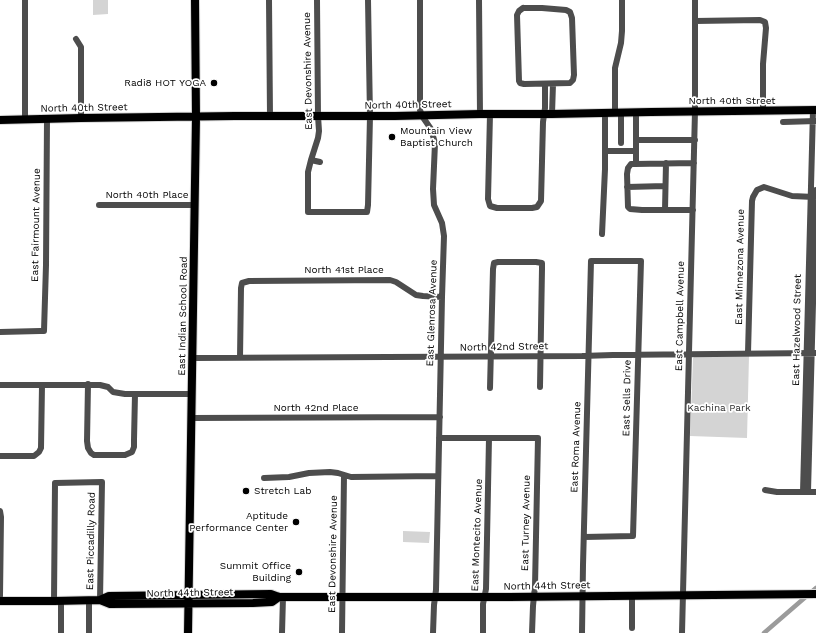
<!DOCTYPE html>
<style>
body{margin:0}
canvas{display:block;background:#fff}
</style>
<canvas width="816" height="633"></canvas>
<script>
const g = document.querySelector('canvas').getContext('2d');
g.lineJoin = 'round';
function fillPath(path, color) { g.fillStyle = color; g.fill(path, 'evenodd'); }
const shape = rows => new Path2D(rows.map(r => 'M' + r).join(''));
function strokePath(path, color, width, dash) { g.strokeStyle = color; g.lineWidth = width; g.lineCap = dash ? 'butt' : 'round'; g.setLineDash(dash || []); g.stroke(path); }
function write(font, color, halo, rows, align = 'center') {
  g.font = font + ' "Work Sans",sans-serif'; g.lineWidth = 3.5; g.setLineDash([]); g.textBaseline = 'middle'; g.strokeStyle = halo; g.fillStyle = color; for (const [text, x, y, turn = 0] of rows) {
    g.save(); g.translate(x, y); g.rotate((+turn || 0) * Math.PI / 180); g.textAlign = isNaN(turn) ? turn : align; if (halo) g.strokeText(text, 0, 0); g.fillText(text, 0, 0); g.restore();
  }
}
fillPath(shape([
 [93,0,108,0,108,14,93,15],
 [749,356,747,438,690,436,693,358,694,357],
 [403,531,430,532,429,543,403,542]
]), '#d4d4d4');
strokePath(shape([
 [764,633,816,588]
]), '#9b9b9b', 4.5);
const major = shape([
 [0,120,81,118,235,116,395,116,480,114,552,114,651,112,816,110],
 [100,600,110,604,253,603,272,602,279,597],
 [0,601,54,601,100,600,109,596,271,594,279,597,509,597,816,594],
 [188,633,196,117,195,0]
]);
strokePath(major, '#dbdbdb', 10);
strokePath(shape([
 [269,0,270,116],
 [317,0,318,116,319,131,318,138,311,160,308,172,308,212,367,212,368,205,370,116,368,0],
 [420,0,420,110,422,116,431,129,435,143,433,189,434,205,442,223,444,236,442,297,436,590,434,605,433,633],
 [479,0,480,114],
 [523,8,542,8,566,10,570,12,572,18,574,75,573,80,570,83,524,84,520,83,519,81,517,15,519,11,523,8],
 [695,21,760,20,765,22,766,28,763,64,763,111],
 [76,39,81,47,81,118],
 [615,113,615,68,621,43,622,31,622,0],
 [490,114,488,199,490,206,497,208,532,208,537,207,541,201,543,122,545,108,545,84],
 [552,114,553,84],
 [25,119,25,0],
 [783,122,816,121],
 [636,140,695,140],
 [621,143,621,112],
 [605,151,636,151],
 [311,160,320,162],
 [636,164,636,112],
 [627,187,665,186],
 [99,205,195,205],
 [665,210,666,163],
 [693,210,642,210,630,209,628,207,627,174,628,168,631,164,635,164,694,163],
 [602,234,605,169,605,113],
 [0,332,40,331,44,331,46,265,47,119],
 [748,353,752,201,753,197,757,190,764,187,792,196,814,197],
 [193,358,582,356,613,355,816,353],
 [240,358,241,288,242,283,249,281,390,280,396,282,416,295,423,296,442,297],
 [88,384,87,441,88,448,91,453,94,455,125,455,132,452,134,447,134,440,135,394],
 [0,385,100,385,108,387,113,392,125,394,192,394],
 [490,388,493,269,494,263,498,262,536,262,542,263,542,268,540,387],
 [191,418,440,417],
 [439,438,538,438,535,586,533,606,532,633],
 [0,456,34,456,39,452,41,448,42,385],
 [264,478,289,477,309,473,330,472,338,473,351,477,438,476],
 [765,490,777,492,816,492],
 [803,492,813,110],
 [808,492,816,190],
 [0,511,1,517,0,596],
 [54,601,55,483,102,482,100,600],
 [632,628,632,595],
 [61,633,61,601],
 [89,633,89,600],
 [282,633,283,597],
 [342,633,344,475],
 [483,633,483,604,486,589,489,438],
 [582,633,583,565,591,261,641,261,633,536,584,537],
 [682,633,695,111,695,0]
]), '#4d4d4d', 6);
strokePath(major, '#000', 8);
for (const [x, y, r, color] of [
 [214,83,4,"#000"],
 [392,137,4,"#000"],
 [246,491,4,"#000"],
 [296,522,4,"#000"],
 [299,572,4,"#000"]
]) { const dot = new Path2D(); dot.arc(x, y, r, 0, 2 * Math.PI); g.fillStyle = color; g.fill(dot); strokePath(dot, '#fff', 1.5); }
write('10px', '#000', '#fff', [
 ["East Devonshire Avenue",308,71,-91],
 ["North 40th Street",732,101],
 ["North 40th Street",408,105,-1],
 ["North 40th Street",84,108,-1],
 ["North 40th Place",147,195],
 ["East Fairmount Avenue",36,225,-89],
 ["East Minnezona Avenue",740,267,-89],
 ["North 41st Place",344,270],
 ["East Glenrosa Avenue",432,313,-88],
 ["East Indian School Road",183,316,-89],
 ["East Campbell Avenue",680,316,-89],
 ["East Hazelwood Street",797,330,-89],
 ["North 42nd Street",504,347,-1],
 ["East Sells Drive",627,398,-89],
 ["North 42nd Place",316,408],
 ["East Roma Avenue",576,447,-88],
 ["East Turney Avenue",526,523,-89],
 ["East Montecito Avenue",477,535,-88],
 ["East Piccadilly Road",91,541,-89],
 ["East Devonshire Avenue",333,554,-89],
 ["North 44th Street",547,586,-1],
 ["North 44th Street",190,593,-1]
]);
write('10px', '#000', '#fff', [
 ["Radi8 HOT YOGA",206,83],
 ["Mountain View",400,131,"left"],
 ["Baptist Church",400,143,"left"],
 ["Stretch Lab",254,491,"left"],
 ["Aptitude",288,516],
 ["Performance Center",288,528],
 ["Summit Office",291,566],
 ["Building",291,578]
], 'right');
write('10px', '#2b2b2b', '#fff', [
 ["Kachina Park",719,408]
]);
</script>
